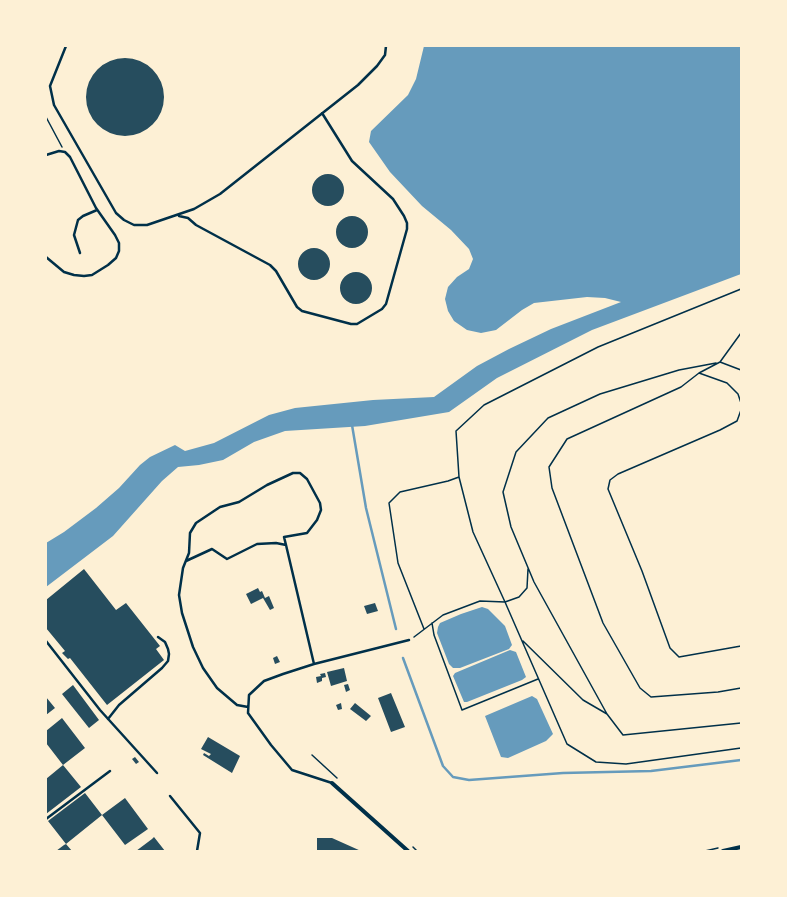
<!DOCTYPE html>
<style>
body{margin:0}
#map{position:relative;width:787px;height:897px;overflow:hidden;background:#fdf0d5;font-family:Montserrat,sans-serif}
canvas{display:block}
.frame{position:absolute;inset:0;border:47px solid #fdf0d5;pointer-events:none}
</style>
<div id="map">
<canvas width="787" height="897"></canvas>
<div class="frame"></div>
</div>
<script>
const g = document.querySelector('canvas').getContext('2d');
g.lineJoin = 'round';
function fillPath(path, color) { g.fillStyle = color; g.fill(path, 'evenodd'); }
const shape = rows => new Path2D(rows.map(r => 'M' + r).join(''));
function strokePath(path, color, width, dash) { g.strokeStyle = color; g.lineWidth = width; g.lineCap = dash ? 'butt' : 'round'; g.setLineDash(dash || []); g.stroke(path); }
fillPath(shape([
 [424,46,741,46,741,274,592,330,497,378,449,412,365,426,285,431,254,442,223,460,199,465,178,467,162,481,113,536,46,587,46,543,64,532,96,508,119,488,140,465,150,457,175,445,185,451,214,443,269,415,295,408,373,400,434,397,477,366,509,349,551,329,621,302,605,298,587,297,534,303,522,310,496,330,481,333,467,330,454,321,448,311,445,299,448,287,457,277,469,269,473,259,469,249,451,230,422,206,390,172,369,142,371,131,408,95,416,79],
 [482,607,488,609,505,626,512,645,509,649,460,668,453,668,449,664,437,633,438,627,440,623,461,614],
 [510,650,516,652,526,677,522,680,467,702,464,702,453,676,455,673],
 [532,696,537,699,553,734,546,741,508,758,501,757,485,716]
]), '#669bbc');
strokePath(shape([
 [352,425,366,508,396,629],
 [403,658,443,766,453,777,469,780,563,773,651,771,741,760]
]), '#669bbc', 2.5);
fillPath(shape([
 '86 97a39 39 0 1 1 78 0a39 39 0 1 1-78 0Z',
 '312 190a16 16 0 1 1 32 0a16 16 0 1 1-32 0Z',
 '336 232a16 16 0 1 1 32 0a16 16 0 1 1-32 0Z',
 '298 264a16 16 0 1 1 32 0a16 16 0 1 1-32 0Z',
 '340 288a16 16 0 1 1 32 0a16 16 0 1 1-32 0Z',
 [84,569,116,610,126,603,160,646,156,649,164,660,107,705,70,658,68,659,62,653,65,651,46,628,46,600],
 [258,588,260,592,262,591,265,598,269,596,274,608,270,610,263,598,251,604,246,594],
 [375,603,378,611,367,614,364,606],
 [277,656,280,662,275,664,273,658],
 [344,668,347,681,331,686,327,672],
 [325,673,326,677,322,678,322,681,317,683,316,677,321,676,320,674],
 [348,684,350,690,346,692,344,685],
 [73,685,99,720,89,728,62,694],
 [391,693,405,727,391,732,378,698],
 [46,697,55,708,46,715],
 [341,703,342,709,338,710,336,705],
 [355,703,371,716,366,721,350,709],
 [62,718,85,748,63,765,46,743,46,731],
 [208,737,240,756,232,773,203,755,204,753,209,756,211,754,201,749],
 [135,757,139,762,136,764,132,759],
 [63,765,81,787,46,814,46,779],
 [85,793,102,815,66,844,48,821],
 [125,798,148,829,125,845,102,815],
 [154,837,165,851,136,851,152,839],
 [317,838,332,838,361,851,317,851],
 [66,844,72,851,56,851,64,845]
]), '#264d5e');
strokePath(shape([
 [46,117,62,147],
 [741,289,598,347,484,405,456,431,459,477,473,532,505,602,567,744,596,762,626,764,741,748],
 [720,362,741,333],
 [741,370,720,362,699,373,681,387,567,439,549,467,552,488,603,623,640,688,651,697,718,692,741,688],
 [699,373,727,383,738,394,741,403],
 [741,410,737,421,720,430,618,474,610,480,608,489,642,571,670,648,679,657,741,646],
 [432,623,434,635,462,710,538,679],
 [424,629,398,563,389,503,400,492,448,481,459,477],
 [414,637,443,615,480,601,505,602,519,597,527,588,528,569],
 [523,641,583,700,607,714,623,735,741,723],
 [607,714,534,582,511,527,503,492,516,452,548,418,600,394,679,370,716,363],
 [312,755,337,778],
 [413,847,417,851],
 [705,851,718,848]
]), '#003049', 1.5);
strokePath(shape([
 [66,46,50,86,54,105,116,213,124,220,134,225,147,225,194,209,220,194,358,85,377,66,385,55,386,46],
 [46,155,59,151,65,152,70,157,96,208,115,235,119,243,119,251,116,258,108,265,92,275,84,276,74,275,64,272,46,257],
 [179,216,188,218,196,225,270,265,276,271,297,307,302,311,351,324,357,324,382,309,386,304,407,229,407,223,404,216,393,199,352,161,322,113],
 [80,253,74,235,78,220,83,216,97,210],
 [186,561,212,549,227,559,257,544,276,543,286,545,314,664],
 [46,641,100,710,157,773],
 [248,707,237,705,217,688,203,668,193,647,182,613,179,595,183,568,189,553,190,533,196,523,220,507,239,502,267,485,293,473,300,473,307,479,320,503,321,510,317,520,307,533,284,537,286,545],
 [108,719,119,705,162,668,168,661,169,654,168,649,165,642,158,637],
 [332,783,292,770,271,745,248,713,249,695,264,681,283,674,314,664,409,640],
 [170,796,200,833,197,851],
 [46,819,110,771]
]), '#003049', 2.5);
strokePath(shape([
 [332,783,408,851],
 [723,851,741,847]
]), '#003049', 4);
</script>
